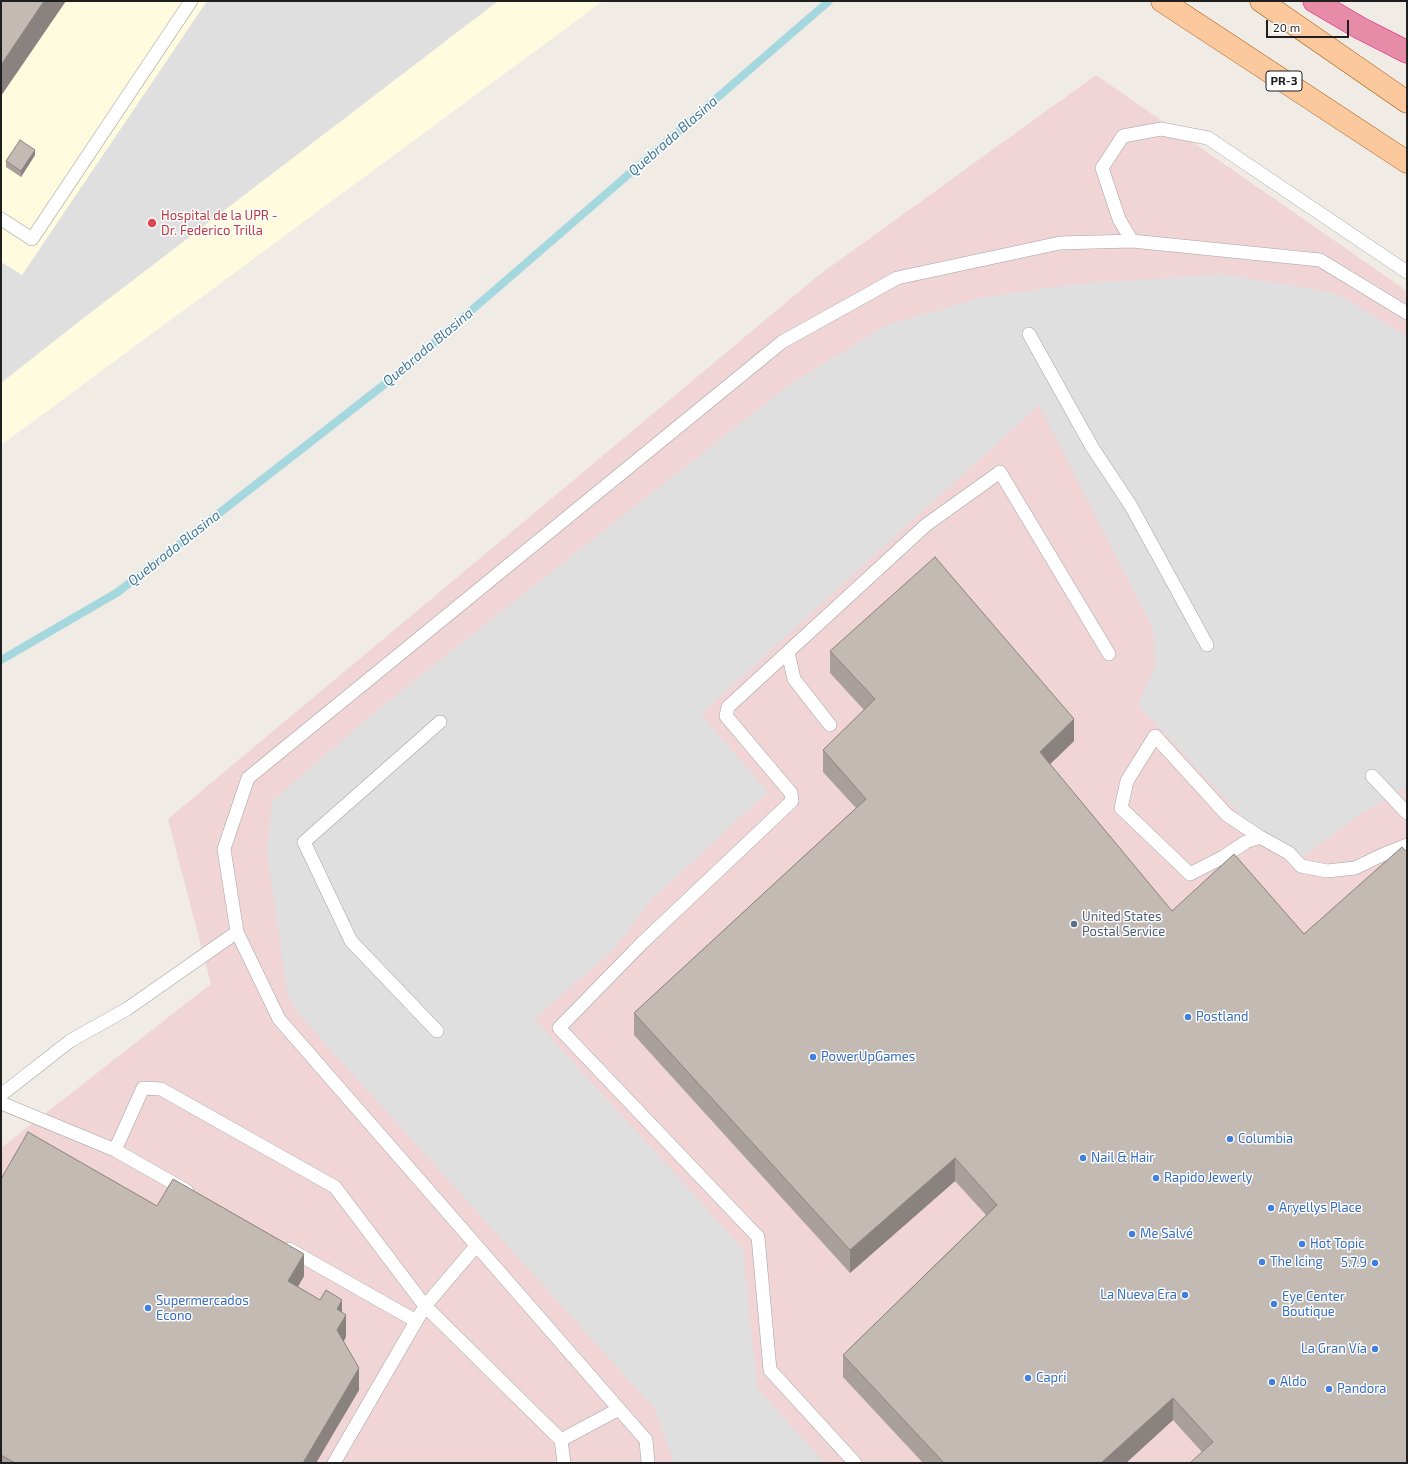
<!DOCTYPE html>
<meta charset="utf-8">
<style>
body{margin:0}
#map{position:relative;width:1408px;height:1464px;overflow:hidden;background:#f0ebe5;font-family:"Exo 2",sans-serif}
canvas{display:block}
.frame{position:absolute;inset:0;border:2px solid #1f1f1f;pointer-events:none}
.scale{position:absolute;left:1266px;top:20px;width:83px;height:18px;box-sizing:border-box;border:2px solid #1f1f1f;border-top:0;padding-left:5px;font-size:12px;line-height:14px;white-space:nowrap;color:#1f1f1f;-webkit-text-stroke:3px #fff;paint-order:stroke}
</style>
<div id="map">
<canvas width="1408" height="1464"></canvas>
<div class="frame"></div>
<div class="scale">20 m</div>
</div>
<script>
const g = document.querySelector('canvas').getContext('2d');
g.lineJoin = 'round';
function fillPath(path, color) { g.fillStyle = color; g.fill(path, 'evenodd'); }
const shape = rows => new Path2D(rows.map(r => 'M' + r).join(''));
function strokePath(path, color, width, dash) { g.strokeStyle = color; g.lineWidth = width; g.lineCap = dash ? 'butt' : 'round'; g.setLineDash(dash || []); g.stroke(path); }
function write(font, color, halo, rows, align = 'center') {
  g.font = font + ' "Exo 2",sans-serif'; g.lineWidth = 3; g.setLineDash([]); g.textBaseline = 'middle'; g.strokeStyle = halo; g.fillStyle = color; for (const [text, x, y, turn = 0] of rows) {
    g.save(); g.translate(x, y); g.rotate((+turn || 0) * Math.PI / 180); g.textAlign = isNaN(turn) ? turn : align; if (halo) g.strokeText(text, 0, 0); g.fillText(text, 0, 0); g.restore();
  }
}
fillPath(shape([
 [1096,75,1407,291,1407,1463,1,1463,1,1148,211,984,168,819,819,275]
]), '#f1d4d6');
fillPath(shape([
 [1,1,603,1,1,445]
]), '#fffbdf');
fillPath(shape([
 [207,1,498,1,81,320,1,383,1,262,22,275],
 [1221,274,1335,293,1377,318,1407,337,1407,787,1356,817,1302,858,1272,848,1138,705,1155,666,1153,629,1039,405,701,714,768,792,651,900,614,949,534,1019,743,1249,757,1388,825,1463,674,1463,654,1408,296,1011,287,992,267,853,272,801,383,705,786,387,886,325,984,297,1076,284]
]), '#dfdfdf');
strokePath(shape([
 [1,660,118,592,399,373,829,1]
]), '#a5d7de', 8);
const service = shape([
 [1,219,32,239,191,1],
 [1132,241,1119,219,1102,168,1123,136,1161,129,1208,138,1407,272],
 [1029,334,1092,447,1131,506,1207,645],
 [788,652,794,679,830,725],
 [1372,776,1407,813],
 [1260,837,1246,842,1223,857,1190,874,1121,808,1127,781,1155,736,1227,815,1260,837,1289,853,1301,866,1327,871,1355,868,1382,855,1407,845],
 [437,1031,351,941,304,842,440,722],
 [1,1095,70,1041,127,1009,237,932],
 [1,1103,115,1150],
 [187,1191,115,1150,143,1088,161,1089,335,1187,425,1306,561,1440,564,1463],
 [289,1249,416,1321],
 [561,1440,619,1409],
 [334,1463,425,1306,476,1246],
 [648,1463,646,1440,279,1019,237,932,224,849,248,778,782,342,897,278,1060,243,1132,241,1320,260,1407,313],
 [855,1463,770,1370,758,1237,559,1028,642,943,792,801,791,793,726,716,728,707,926,525,1000,472,1109,654]
]);
const primary = shape([
 [1162,1,1407,162],
 [1261,1,1407,102]
]);
const motorway = shape([
 [1314,1,1360,28,1407,52]
]);
strokePath(service, '#a3a3a3', 14);
strokePath(primary, '#9a5500', 23);
strokePath(motorway, '#dc2378', 23);
strokePath(service, '#fff', 13);
strokePath(primary, '#fcc89d', 22);
strokePath(motorway, '#e78ca8', 22);
fillPath(shape([
 [35,155,21,177,6,167,6,161],
 [830,651,1074,741,1050,764,1407,1463,1202,1452,1173,1420,1126,1463,923,1463,843,1377,843,1355,986,1215,955,1181,850,1273,634,1035,634,1013,856,808,823,772,823,750,864,710,830,673],
 [1,1179,157,1206,304,1276,298,1287,342,1313,346,1337,344,1341,359,1390,316,1463,1,1463]
]), '#a9a09b');
fillPath(shape([
 [44,1,66,1,1,96,1,65],
 [35,150,35,155,21,177,21,171],
 [1074,719,1074,741,1040,774,1040,752],
 [955,1158,955,1181,850,1273,850,1250],
 [304,1254,304,1276,288,1303,288,1281],
 [342,1300,342,1321,346,1315,346,1337,337,1352,337,1309],
 [359,1368,359,1390,316,1463,303,1463],
 [1173,1398,1173,1420,1126,1463,1101,1463]
]), '#89827e');
const building = shape([
 [1,1,44,1,1,65,1,1],
 [20,140,35,150,21,171,6,161,20,140],
 [935,557,1074,719,1040,752,1172,911,1234,854,1304,934,1402,847,1407,852,1407,1463,1190,1463,1213,1442,1173,1398,1101,1463,944,1463,843,1355,997,1205,955,1158,850,1250,634,1013,866,799,823,750,875,699,830,651,935,557],
 [28,1132,157,1206,173,1179,304,1254,288,1281,320,1300,326,1290,342,1300,337,1309,346,1315,337,1330,359,1368,303,1463,15,1463,1,1455,1,1179,28,1132]
]);
fillPath(building, '#c4bab4');
strokePath(building, '#89827e', 1);
for (const [x, y, r, color] of [
 [152,223,5,"#e0444e"],
 [1074,924,4,"#5c6f8a"],
 [1188,1017,4,"#3f7fe0"],
 [813,1057,4,"#3f7fe0"],
 [1230,1139,4,"#3f7fe0"],
 [1083,1158,4,"#3f7fe0"],
 [1156,1178,4,"#3f7fe0"],
 [1271,1208,4,"#3f7fe0"],
 [1132,1234,4,"#3f7fe0"],
 [1302,1244,4,"#3f7fe0"],
 [1262,1262,4,"#3f7fe0"],
 [1375,1263,4,"#3f7fe0"],
 [1185,1295,4,"#3f7fe0"],
 [1274,1304,4,"#3f7fe0"],
 [148,1308,4,"#3f7fe0"],
 [1375,1349,4,"#3f7fe0"],
 [1028,1378,4,"#3f7fe0"],
 [1272,1382,4,"#3f7fe0"],
 [1329,1389,4,"#3f7fe0"]
]) { const dot = new Path2D(); dot.arc(x, y, r, 0, 2 * Math.PI); g.fillStyle = color; g.fill(dot); strokePath(dot, '#fff', 1.5); }
for (const [x, y, w] of [
 [1284,81,36]
]) { const box = new Path2D(); box.roundRect(x - w / 2, y - 10, w, 20, 3); g.fillStyle = '#fff'; g.fill(box); strokePath(box, '#1f1f1f', 1); }
write('bold 12px', '#1f1f1f', null, [
 ["PR-3",1284,81]
]);
write('13px', '#be3a42', '#fff', [
 ["Hospital de la UPR -",161,216],
 ["Dr. Federico Trilla",161,231]
], 'left');
write('13px', '#4e5e75', '#fff', [
 ["United States",1082,917],
 ["Postal Service",1082,932]
], 'left');
write('13px', '#366cbe', '#fff', [
 ["Postland",1196,1017],
 ["PowerUpGames",821,1057],
 ["Columbia",1238,1139],
 ["Nail & Hair",1091,1158],
 ["Rapido Jewerly",1164,1178],
 ["Aryellys Place",1279,1208],
 ["Me Salvé",1140,1234],
 ["Hot Topic",1310,1244],
 ["The Icing",1270,1262],
 ["5.7.9",1367,1263,"right"],
 ["La Nueva Era",1177,1295,"right"],
 ["Eye Center",1282,1297],
 ["Boutique",1282,1312],
 ["Supermercados",156,1301],
 ["Econo",156,1316],
 ["La Gran Vía",1367,1349,"right"],
 ["Capri",1036,1378],
 ["Aldo",1280,1382],
 ["Pandora",1337,1389]
], 'left');
write('italic 14px', '#417797', '#fff', [
 ["Quebrada Blasina",673,136,-41],
 ["Quebrada Blasina",428,347,-40],
 ["Quebrada Blasina",174,548,-38]
]);
</script>
